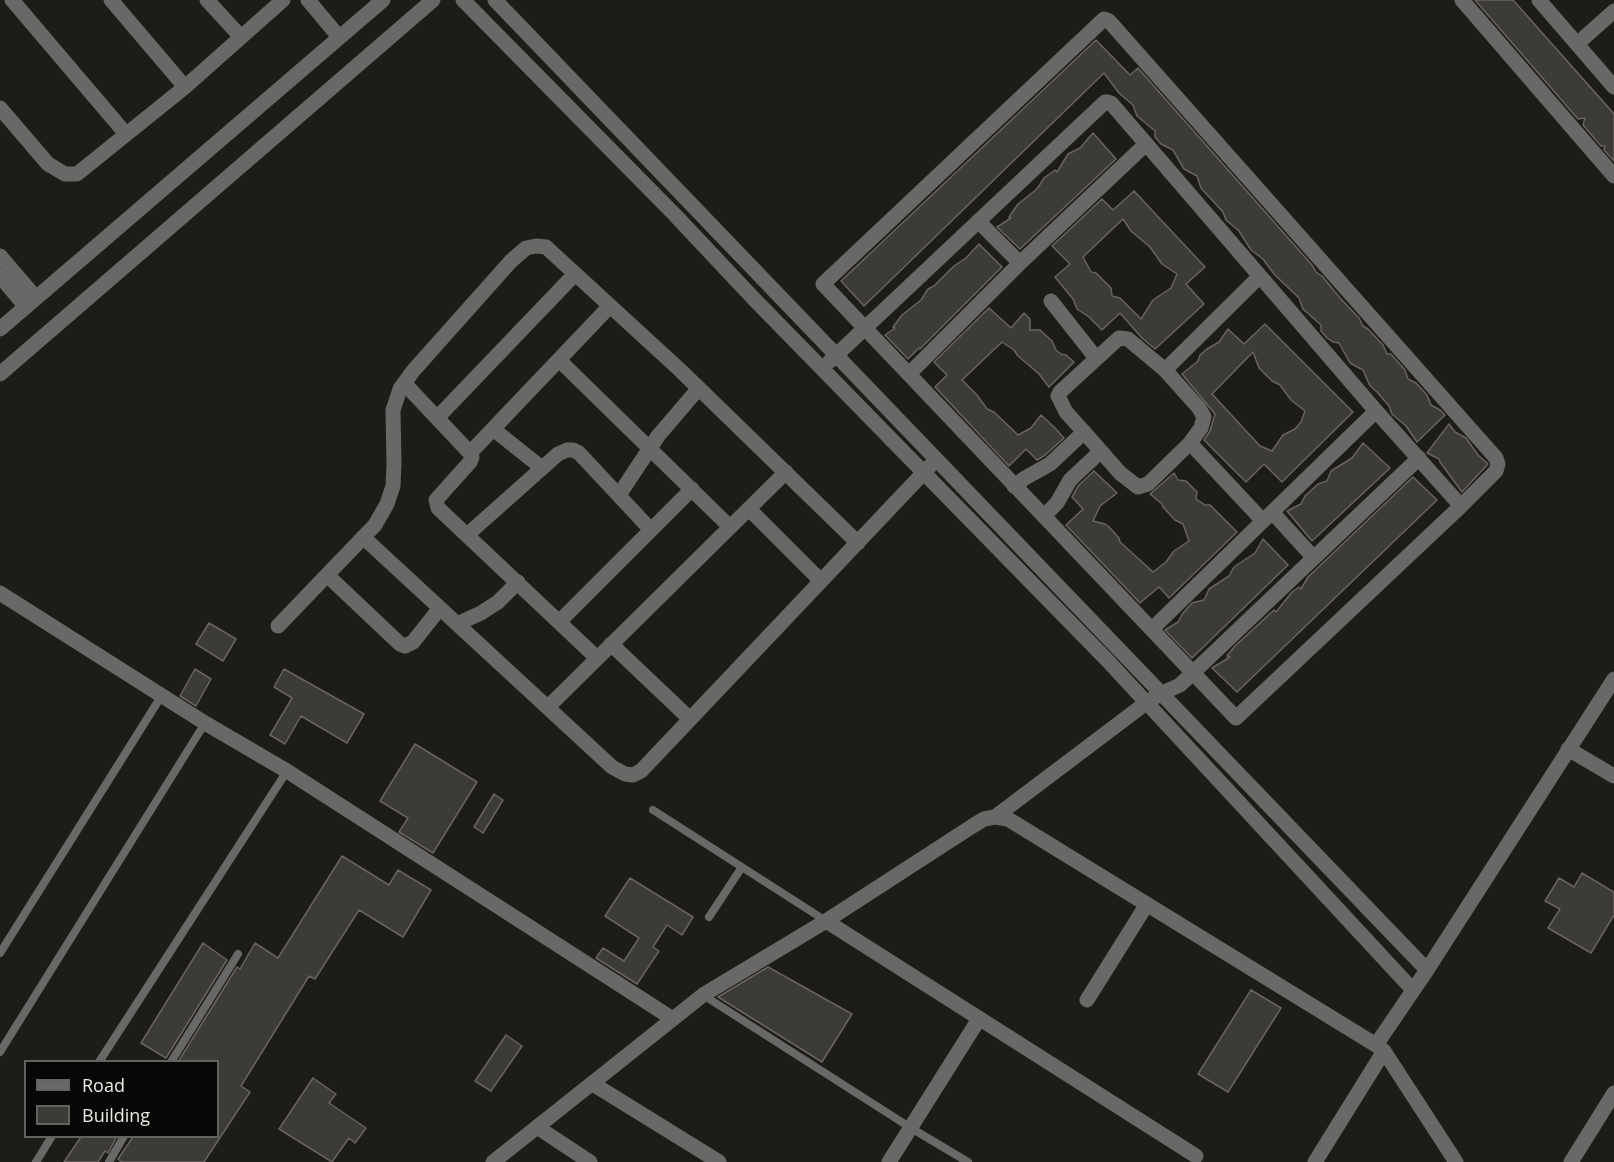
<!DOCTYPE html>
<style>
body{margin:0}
#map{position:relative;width:1614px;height:1162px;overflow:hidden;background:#1e1c19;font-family:"Open Sans",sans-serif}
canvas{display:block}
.legend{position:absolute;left:24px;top:1060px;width:195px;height:78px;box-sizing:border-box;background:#070706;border:2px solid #626260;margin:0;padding:8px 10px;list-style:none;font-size:18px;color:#ebeae7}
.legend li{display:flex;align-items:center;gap:12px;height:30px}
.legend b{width:30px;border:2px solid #626260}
</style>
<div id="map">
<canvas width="1614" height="1162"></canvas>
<ul class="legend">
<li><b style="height:8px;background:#696866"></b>Road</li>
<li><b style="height:16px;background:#3d3b37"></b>Building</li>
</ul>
</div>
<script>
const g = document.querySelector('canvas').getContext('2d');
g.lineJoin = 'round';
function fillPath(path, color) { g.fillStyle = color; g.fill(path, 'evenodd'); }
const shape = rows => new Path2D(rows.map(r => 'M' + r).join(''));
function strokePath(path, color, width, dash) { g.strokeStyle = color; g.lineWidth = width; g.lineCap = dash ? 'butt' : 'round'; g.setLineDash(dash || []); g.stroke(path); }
const building = shape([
 [1475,0,1513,0,1614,114,1614,161,1604,150,1605,146,1601,146,1583,125,1585,118,1578,119,1475,0],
 [1096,40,1130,75,1138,68,1312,265,1316,272,1322,276,1340,298,1359,318,1363,326,1368,329,1383,345,1387,354,1391,354,1405,370,1408,379,1416,383,1427,395,1431,405,1440,410,1445,415,1417,442,1406,426,1392,414,1389,406,1377,392,1370,386,1363,370,1350,363,1339,343,1333,342,1327,338,1321,331,1321,325,1303,309,1299,298,1274,274,1263,259,1251,250,1239,231,1226,220,1223,212,1201,188,1197,176,1184,169,1173,150,1161,144,1155,137,1155,131,1137,116,1133,105,1119,93,1104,73,864,306,841,281,1096,40],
 [1093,133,1116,159,1020,249,997,227,1011,218,1009,217,1018,204,1037,189,1044,178,1055,170,1057,172,1068,154,1080,148,1093,133],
 [1134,191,1205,267,1186,284,1204,304,1155,349,1142,338,1120,313,1102,330,1089,317,1077,309,1073,299,1055,277,1070,264,1052,246,1102,199,1113,210,1134,191],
 [1123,219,1131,231,1150,247,1162,264,1177,274,1171,288,1153,300,1141,319,1120,298,1112,296,1111,288,1096,273,1091,272,1083,257,1123,219],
 [979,244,1002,267,920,349,919,348,908,359,885,335,895,328,893,327,902,315,921,300,928,289,934,286,954,266,966,258,979,244],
 [989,308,1011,328,1024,313,1030,319,1030,330,1040,330,1052,341,1056,350,1061,354,1066,355,1074,362,1049,387,1039,374,1018,356,1014,350,1002,342,962,380,977,395,987,409,994,412,1018,435,1031,428,1041,415,1054,427,1064,438,1044,456,1037,460,1026,449,1009,466,935,387,947,375,934,362,989,308],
 [1265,324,1353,412,1282,482,1264,464,1246,482,1204,440,1210,431,1215,414,1182,374,1198,361,1200,355,1207,349,1219,342,1228,329,1244,344,1265,324],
 [1253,352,1259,368,1272,381,1280,385,1291,400,1305,411,1301,422,1295,429,1283,435,1272,451,1260,446,1212,394,1253,352],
 [1449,424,1455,432,1466,438,1478,455,1488,464,1462,492,1440,462,1439,459,1427,453,1449,424],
 [1363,443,1390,468,1312,541,1287,511,1301,504,1305,496,1318,484,1327,481,1331,471,1352,458,1363,443],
 [1094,471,1117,493,1100,506,1093,521,1105,524,1109,527,1119,538,1120,542,1153,572,1166,562,1174,551,1189,541,1183,524,1175,520,1163,507,1162,504,1150,494,1174,473,1178,480,1186,481,1197,492,1196,499,1205,505,1210,505,1237,532,1169,598,1159,587,1140,603,1066,525,1083,509,1072,497,1078,486,1094,471],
 [1413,477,1437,500,1237,692,1212,668,1230,657,1227,656,1235,646,1274,610,1276,612,1292,592,1299,587,1301,589,1308,577,1413,477],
 [1263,539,1288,565,1192,658,1165,630,1178,622,1183,613,1192,603,1204,600,1209,589,1229,576,1234,567,1255,553,1263,539],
 [209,623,236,639,223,661,196,644,209,623],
 [195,669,211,679,196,706,180,696,195,669],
 [284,669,364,714,347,743,301,716,285,744,270,735,292,698,274,687,284,669],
 [415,744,477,782,433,853,399,832,408,818,380,801,415,744],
 [494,794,503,800,483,833,474,827,494,794],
 [342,856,389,885,398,870,431,890,403,937,359,910,315,979,309,976,241,1086,250,1092,204,1162,122,1162,118,1159,133,1137,218,1137,218,1062,178,1062,237,967,240,969,255,943,278,958,342,856],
 [1582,873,1614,892,1614,915,1591,953,1548,928,1560,909,1545,901,1559,878,1574,887,1582,873],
 [630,878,693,917,682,935,667,925,653,947,659,951,637,984,596,958,603,948,624,961,639,938,605,916,630,878],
 [203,943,227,960,166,1058,141,1043,203,943],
 [768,967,852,1014,822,1062,718,997,768,967],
 [1251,990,1281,1008,1228,1092,1198,1074,1251,990],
 [506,1035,522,1046,491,1091,475,1081,506,1035],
 [313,1078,336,1094,329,1103,366,1128,355,1143,349,1138,332,1162,279,1129,313,1078],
 [81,1137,114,1137,116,1138,108,1153,105,1151,98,1162,64,1162,81,1137]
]);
fillPath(building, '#3d3b37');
strokePath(building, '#676461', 1.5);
strokePath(shape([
 [653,810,826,921],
 [709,917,742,867],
 [0,953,162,695],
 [703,995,911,1128,968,1162],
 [0,1052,205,723],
 [99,1062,287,771],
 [171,1062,238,954],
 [36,1162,52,1136],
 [109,1162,124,1136]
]), '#696866', 8);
strokePath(shape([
 [12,0,126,134],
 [111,0,185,87],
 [207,0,241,37],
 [308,0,339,37],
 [463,0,675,215,754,299,1107,660,1413,990],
 [495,0,1427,970],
 [1462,0,1614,176],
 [1539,0,1614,87],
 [1104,19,1109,21,1496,458,1498,464,1496,471,1461,506,1236,718,823,284,1104,19],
 [1577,44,1614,11],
 [0,108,48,164,65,174,77,174,185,87,283,0],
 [978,221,1020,263],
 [0,256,36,298],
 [0,276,26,307],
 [1051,301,1096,358],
 [0,329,383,0],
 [559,360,730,527],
 [830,361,1105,102,1108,102,1111,103,1376,411,1461,506],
 [1165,370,1199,408,1204,417,1201,428,1190,443],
 [0,374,433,0],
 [909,374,1020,263,1146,144],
 [404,383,470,453,472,457,470,462,436,500,438,508,597,658],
 [437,418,575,274],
 [493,429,542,468],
 [1084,432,1120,473,1138,487,1148,484,1190,443,1263,521],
 [470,453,610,306],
 [1014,486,1025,478,1050,464,1084,432,1066,412,1058,396,1060,392,1119,338,1128,339,1165,370,1260,276],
 [619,495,658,436,699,388],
 [749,509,821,581],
 [1272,512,1314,558],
 [1044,516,1057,503,1070,480,1101,451],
 [467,535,558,454,567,450,573,450,579,453,651,530,692,489],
 [363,537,612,767,625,774,633,775,641,771,930,466],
 [327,575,400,644,405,646,413,642,440,608],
 [0,593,205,723,287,771,673,1019],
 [560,621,651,530],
 [457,624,481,613,498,602,518,582],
 [278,626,375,525,387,504,393,486,394,464,393,410,400,389,413,371,511,261,526,248,536,246,546,247,680,370,858,543],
 [1152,629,1376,411],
 [611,644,690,719],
 [548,707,786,472],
 [1568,749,1614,776],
 [995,817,1146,703,1160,694,1180,685,1419,458],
 [826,921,1196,1156],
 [1087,1000,1147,904],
 [1376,1045,1427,970,1614,679],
 [593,1084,719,1162],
 [537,1127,590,1162],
 [493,1162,703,995,826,921,971,827,984,819,995,817,1008,819,1376,1045,1384,1051,1456,1162],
 [889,1162,979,1019],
 [1315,1162,1384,1051],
 [1571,1162,1614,1093]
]), '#696866', 15);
</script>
